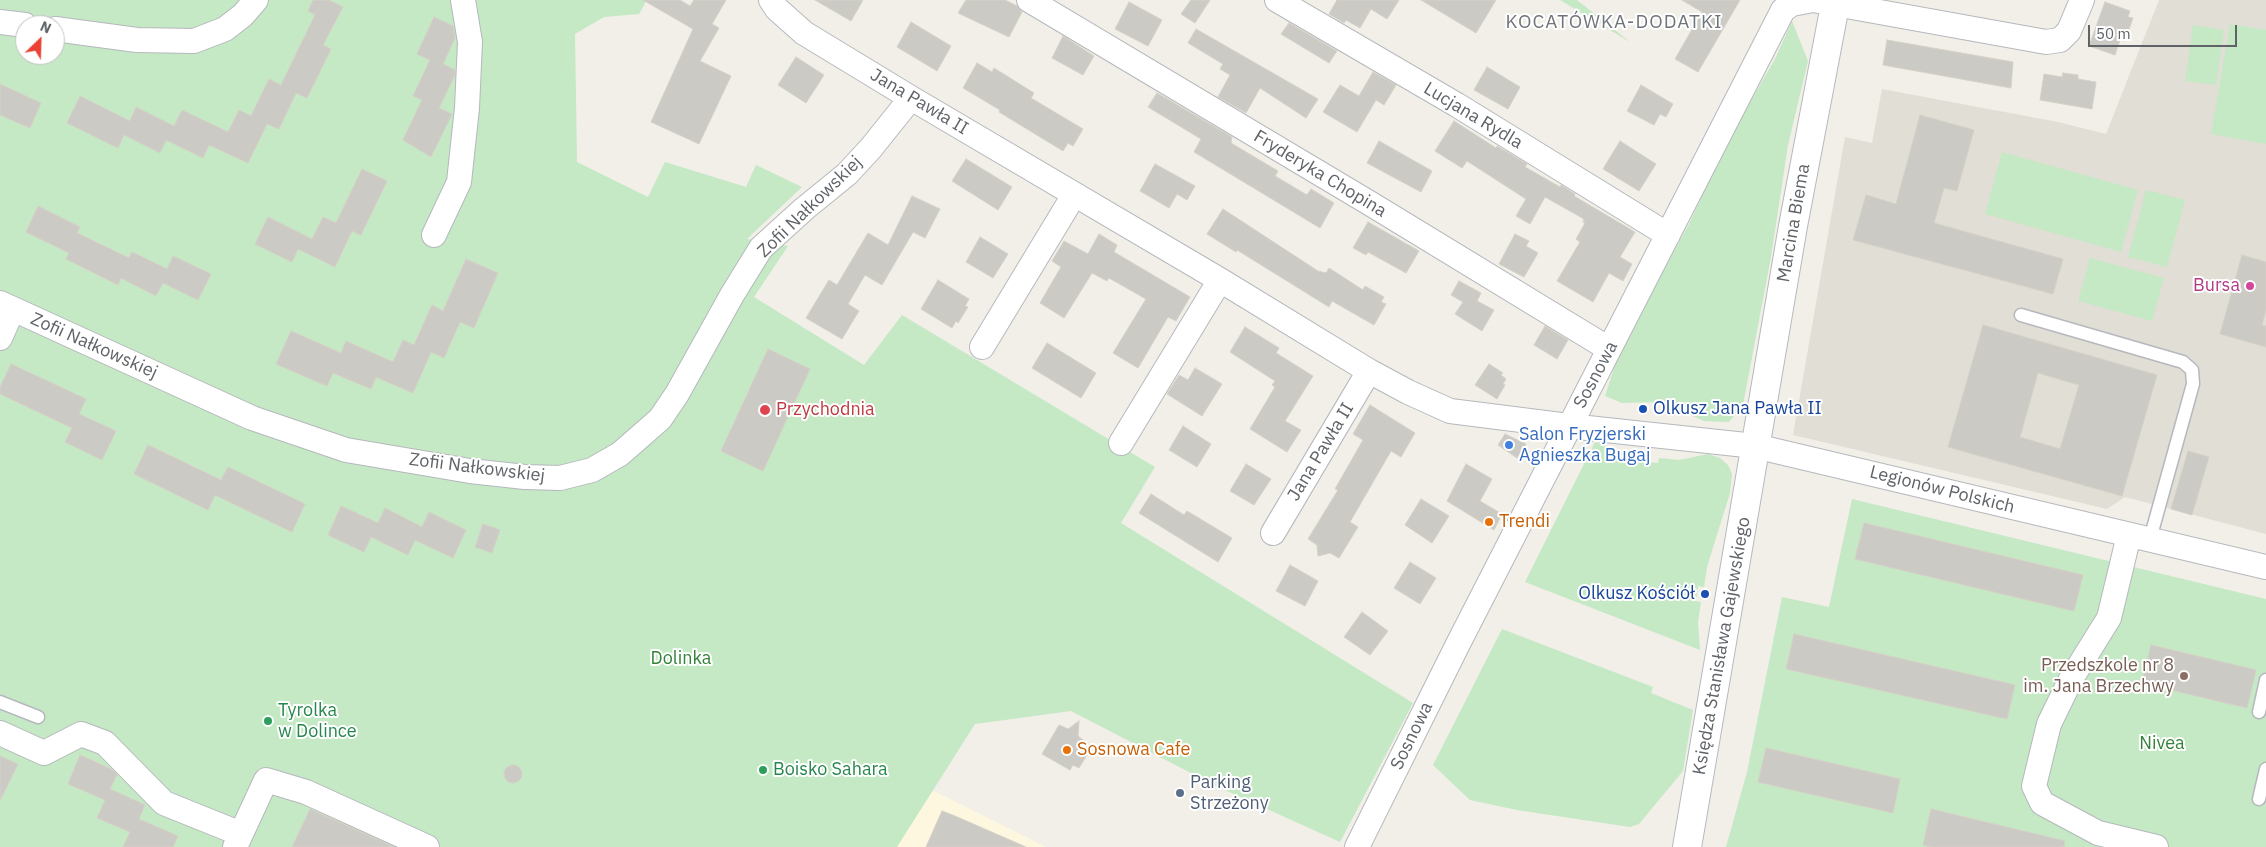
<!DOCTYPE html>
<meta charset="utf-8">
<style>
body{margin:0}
#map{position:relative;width:2266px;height:847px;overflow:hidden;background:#f1efe8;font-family:"IBM Plex Sans",sans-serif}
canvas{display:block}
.north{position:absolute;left:15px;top:15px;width:50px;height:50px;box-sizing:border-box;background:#fff;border:1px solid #bfc1c3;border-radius:50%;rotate:24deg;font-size:14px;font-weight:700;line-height:20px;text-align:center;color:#5f6368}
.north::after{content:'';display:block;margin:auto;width:18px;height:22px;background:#ea4335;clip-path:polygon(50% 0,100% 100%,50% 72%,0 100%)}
.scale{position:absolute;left:2088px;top:25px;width:149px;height:22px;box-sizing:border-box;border:2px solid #5f6368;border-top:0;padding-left:6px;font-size:15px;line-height:18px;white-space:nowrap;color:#5f6368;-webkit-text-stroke:4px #fff;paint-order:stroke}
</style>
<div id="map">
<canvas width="2266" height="847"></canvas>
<div class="north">N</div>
<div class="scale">50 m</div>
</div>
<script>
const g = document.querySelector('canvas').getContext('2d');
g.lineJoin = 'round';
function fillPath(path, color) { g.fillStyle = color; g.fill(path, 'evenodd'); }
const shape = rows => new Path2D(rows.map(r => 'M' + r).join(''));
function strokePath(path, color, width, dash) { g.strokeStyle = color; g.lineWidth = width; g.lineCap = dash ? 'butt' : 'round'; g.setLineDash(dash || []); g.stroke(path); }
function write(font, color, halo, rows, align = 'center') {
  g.font = font + ' "IBM Plex Sans",sans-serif'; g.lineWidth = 4; g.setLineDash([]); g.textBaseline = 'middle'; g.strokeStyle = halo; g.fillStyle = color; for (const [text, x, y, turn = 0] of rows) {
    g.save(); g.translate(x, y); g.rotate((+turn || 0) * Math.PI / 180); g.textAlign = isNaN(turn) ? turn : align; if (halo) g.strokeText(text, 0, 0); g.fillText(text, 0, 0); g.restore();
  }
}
fillPath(shape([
 [922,785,1046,847,895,847]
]), '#fef7e0');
fillPath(shape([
 [2159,0,2266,0,2266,534,2125,497,2107,509,1793,435,1845,137,1872,143,1882,89,2058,122,2106,134]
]), '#e1ded6');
fillPath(shape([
 [0,0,647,0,639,14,604,17,575,34,577,162,648,197,665,162,746,187,756,165,802,187,747,239,788,246,754,297,864,365,902,315,1155,467,1121,523,1413,703,1340,842,1216,786,1071,711,975,724,897,847,0,847],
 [25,25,55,25,55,55,25,55],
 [1560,0,1577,0,1630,42],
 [1792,21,1808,61,1788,145,1771,257,1743,405,1729,422,1704,421,1661,402,1622,403,1605,396,1621,347,1689,224,1728,140,1775,59],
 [2230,24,2266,30,2266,144,2211,134],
 [2193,25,2224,30,2216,85,2185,81],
 [2002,152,2138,190,2121,252,1985,214],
 [2146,190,2185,200,2167,267,2128,257],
 [2090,258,2164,278,2152,321,2078,301],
 [1595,442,1630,455,1649,458,1649,462,1658,463,1659,458,1679,460,1708,454,1720,458,1728,465,1732,474,1730,493,1707,567,1704,587,1698,586,1696,601,1701,602,1698,622,1700,650,1525,582],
 [1852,499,2266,599,2266,847,1726,847,1747,772,1782,597,1829,607],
 [1502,629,1653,687,1651,693,1693,710,1683,771,1639,824,1630,827,1517,810,1470,800,1433,765]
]), '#c5e8c5');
const building = shape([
 [313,0,329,0,343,7,323,45,331,49,307,98,296,93,279,129,267,124,248,163,209,145,203,158,166,140,160,153,124,135,118,148,67,123,80,96,130,121,136,107,174,126,182,110,228,132,239,110,251,116,269,79,281,85,315,15,308,11,313,0],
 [643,0,680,0,690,6,694,0,726,0,712,24,719,28,700,61,731,76,699,144,651,122,693,29,643,0],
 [815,0,863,0,851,21,815,0],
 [966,0,1005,0,1017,6,1022,12,1009,37,958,13,966,0],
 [1191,0,1210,0,1195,23,1181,14,1191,0],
 [1337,0,1399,0,1387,19,1371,9,1360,28,1346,20,1344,23,1329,14,1337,0],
 [1421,0,1496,0,1476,33,1421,0],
 [1682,0,1740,0,1698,72,1675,59,1702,12,1682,0],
 [1129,2,1162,20,1148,46,1115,29,1129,2],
 [2105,2,2130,11,2128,17,2133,18,2125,41,2120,40,2115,55,2089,46,2105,2],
 [434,17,453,26,455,38,443,64,455,70,455,75,439,108,452,114,431,157,403,140,422,100,413,96,430,60,417,54,434,17],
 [911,22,951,46,937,71,897,47,911,22],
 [1289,23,1337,51,1329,63,1281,34,1289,23],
 [1196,29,1318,99,1306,118,1260,88,1246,113,1218,97,1230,75,1220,69,1223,64,1188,43,1196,29],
 [1063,36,1094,56,1083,75,1052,58,1063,36],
 [1887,40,2013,62,2011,88,1883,65,1887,40],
 [796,57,824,75,806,103,778,85,796,57],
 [977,63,992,72,994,68,1034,93,1031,98,1083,129,1073,146,1068,143,1063,151,999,112,1000,110,963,88,977,63],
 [1487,67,1520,87,1508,109,1474,90,1487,67],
 [1373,72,1396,85,1384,105,1376,100,1357,132,1323,112,1340,85,1359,96,1373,72],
 [2063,73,2078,75,2078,79,2096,82,2092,109,2040,100,2044,74,2062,77,2063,73],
 [0,84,41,103,30,128,0,115,0,84],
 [1641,85,1673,104,1666,117,1660,114,1654,125,1627,111,1641,85],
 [1157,93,1232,137,1231,143,1278,171,1275,176,1307,195,1311,189,1334,203,1320,228,1194,152,1201,139,1148,107,1157,93],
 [1920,115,1974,130,1957,191,1944,188,1934,223,2063,259,2053,294,1853,240,1866,195,1896,204,1920,115],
 [1454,121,1496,148,1497,146,1527,164,1525,167,1560,187,1561,185,1575,194,1574,196,1635,232,1620,257,1632,264,1623,281,1609,273,1593,302,1557,281,1580,242,1576,239,1585,223,1583,222,1584,219,1545,197,1530,224,1516,216,1526,199,1467,161,1462,168,1435,151,1454,121],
 [1379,141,1432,171,1421,192,1367,163,1379,141],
 [1620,141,1656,164,1639,191,1603,169,1620,141],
 [966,159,1012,187,998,210,952,181,966,159],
 [1155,164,1195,186,1187,200,1177,194,1169,208,1140,191,1155,164],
 [362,169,387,181,361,235,352,231,335,267,298,249,292,262,255,244,268,217,312,239,323,217,336,223,362,169],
 [912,196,940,209,925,238,913,232,882,285,865,275,848,304,859,311,842,339,806,318,829,280,837,285,868,233,888,245,912,196],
 [38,206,80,227,77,233,129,258,132,252,167,269,173,256,211,274,198,300,163,283,156,296,121,278,118,285,66,259,69,253,26,232,38,206],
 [1223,209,1318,271,1326,273,1329,268,1363,290,1365,286,1384,297,1381,302,1386,304,1374,325,1332,301,1329,307,1237,250,1236,252,1207,234,1223,209],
 [1368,222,1419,251,1406,273,1368,252,1366,255,1353,248,1368,222],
 [1099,234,1117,245,1114,252,1190,297,1176,321,1168,317,1138,368,1113,353,1146,299,1109,278,1107,281,1092,273,1064,318,1040,303,1061,267,1052,261,1064,241,1088,254,1099,234],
 [1515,234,1529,241,1526,246,1538,253,1524,277,1499,264,1515,234],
 [980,237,1008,254,993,278,966,262,980,237],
 [2242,255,2266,262,2266,310,2262,325,2266,326,2266,347,2220,334,2242,255],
 [466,259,498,273,474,328,460,322,444,358,431,352,413,393,376,377,371,389,333,373,327,386,276,364,291,331,341,353,346,341,393,362,403,340,414,345,432,305,443,311,466,259],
 [938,280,969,299,965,306,968,307,958,323,956,321,952,328,921,309,938,280],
 [1459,281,1481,293,1477,301,1494,310,1482,331,1455,314,1463,302,1451,295,1459,281],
 [1983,325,2157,375,2122,496,1948,447,1983,325],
 [2038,373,2079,385,2060,449,2020,437,2038,373],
 [1545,326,1568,340,1557,359,1534,345,1545,326],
 [1245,327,1279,348,1276,353,1313,376,1285,421,1301,430,1287,452,1250,429,1275,387,1272,385,1275,381,1230,352,1245,327],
 [1047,343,1096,373,1081,398,1032,368,1047,343],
 [768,349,810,369,763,471,721,451,768,349],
 [11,364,86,399,79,414,116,431,102,460,65,442,72,428,0,394,0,387,11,364],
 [1489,364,1503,373,1501,375,1506,379,1503,384,1505,385,1497,399,1475,385,1489,364],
 [1195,368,1222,384,1202,416,1167,394,1179,375,1188,380,1195,368],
 [1370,405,1415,433,1401,457,1391,451,1350,522,1358,527,1339,558,1330,553,1318,556,1317,545,1308,539,1338,490,1335,489,1363,440,1353,434,1370,405],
 [1183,426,1211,444,1197,467,1169,450,1183,426],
 [1505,434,1526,444,1517,458,1498,445,1505,434],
 [148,445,221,480,228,467,305,504,292,532,215,495,208,510,134,474,148,445],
 [2188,451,2209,457,2192,515,2171,509,2188,451],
 [1246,464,1271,479,1254,505,1230,491,1246,464],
 [1466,464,1492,479,1480,501,1502,514,1494,530,1447,501,1466,464],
 [1151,494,1184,515,1187,511,1232,538,1218,562,1139,513,1151,494],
 [1421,499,1449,516,1432,543,1405,525,1421,499],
 [341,506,378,523,385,508,422,527,429,512,466,530,453,558,415,540,408,555,371,537,364,552,328,535,341,506],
 [1864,523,2083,575,2074,611,1855,559,1864,523],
 [483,524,500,530,492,553,475,547,483,524],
 [1410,562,1436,578,1420,604,1394,588,1410,562],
 [1290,565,1318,581,1305,606,1276,591,1290,565],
 [1362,612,1388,631,1370,655,1344,637,1362,612],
 [1794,634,2015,685,2007,719,1786,669,1794,634],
 [2151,645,2256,670,2247,708,2142,683,2151,645],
 [1079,721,1078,736,1092,747,1079,768,1073,765,1070,770,1042,754,1059,725,1068,729,1079,721],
 [1766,748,1900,779,1893,813,1758,782,1766,748],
 [80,755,111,769,117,774,110,789,145,805,139,819,178,836,173,847,123,847,130,832,97,818,105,800,68,784,80,755],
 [0,756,18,764,0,801,0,756],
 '504 774a9 9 0 1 1 18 0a9 9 0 1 1-18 0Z',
 [310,809,394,847,292,847,310,809],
 [1931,809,2065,841,2064,847,1931,847,1923,845,1931,809],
 [942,811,955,816,1026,847,926,847,942,811]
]);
fillPath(building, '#cccac5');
strokePath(building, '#d6d1c6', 1);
const lane = shape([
 [2021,315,2183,362,2192,370,2193,384,2150,539],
 [0,702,38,717],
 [2259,712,2266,680],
 [2259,799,2266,769]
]);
const street = shape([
 [771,0,777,9,804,33,911,98,1220,280,1369,371,1408,392,1450,411,1569,426,1755,446,2266,567],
 [1029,0,1371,204,1609,349],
 [1277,0,1457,105,1668,235],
 [0,22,25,25],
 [55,29,137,40,194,41,225,29,243,15,256,0],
 [434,235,459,182,467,108,470,42,463,0],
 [0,303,252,418,346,450,470,471,525,477,560,478,592,470,620,454,660,419,677,394,732,295,761,248,804,209,847,174,871,148,911,98],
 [0,338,13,309],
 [982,347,1074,195],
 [1121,443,1220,280],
 [1273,533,1369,371],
 [2129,535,2109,618,2071,679,2049,724,2034,786,2042,803,2098,833,2156,847],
 [0,733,44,753,81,734,105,743,164,803,241,834],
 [235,847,266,780,306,792,427,847],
 [1357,847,1458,644,1783,10,1792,4,1813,0,2046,42,2060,40,2069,31,2082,0]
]);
const secondary = shape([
 [1687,847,1793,226,1836,0]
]);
strokePath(lane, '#b5b8bc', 15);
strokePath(street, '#b5b8bc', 26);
strokePath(secondary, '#b6babf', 30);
strokePath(lane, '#fff', 12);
strokePath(street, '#fff', 24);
strokePath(secondary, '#fff', 28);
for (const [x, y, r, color] of [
 [2250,286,5,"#d1479c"],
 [1643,409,5,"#1a4fb4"],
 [765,410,6,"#e0444e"],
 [1509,445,5,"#3f7fe0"],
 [1489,522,5,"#e8710a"],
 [1705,594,5,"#1a4fb4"],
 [2184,676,5,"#8d6e63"],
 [268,721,5,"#2e9e5b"],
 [1067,750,5,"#e8710a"],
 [763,770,5,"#2e9e5b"],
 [1180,793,5,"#5c6f8a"]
]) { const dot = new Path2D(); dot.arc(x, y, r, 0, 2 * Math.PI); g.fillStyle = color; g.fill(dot); strokePath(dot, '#fff', 2); }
write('18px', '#5f6368', '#fff', [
 ["Jana Pawła II",919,102,31],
 ["Lucjana Rydla",1473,116,31],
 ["Fryderyka Chopina",1320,174,31],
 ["Zofii Nałkowskiej",810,207,-44],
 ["Marcina Biema",1794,223,-80],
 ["Zofii Nałkowskiej",94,346,24],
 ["Sosnowa",1596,375,-62],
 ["Jana Pawła II",1321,452,-59],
 ["Zofii Nałkowskiej",477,468,7],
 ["Legionów Polskich",1942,490,14],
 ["Księdza Stanisława Gajewskiego",1722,646,-80],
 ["Sosnowa",1412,736,-64]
]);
write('18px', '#b23c85', '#fff', [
 ["Bursa",2240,286]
], 'right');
write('18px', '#164399', '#fff', [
 ["Olkusz Jana Pawła II",1653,409],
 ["Olkusz Kościół",1695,594,"right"]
], 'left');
write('18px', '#be3a42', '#fff', [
 ["Przychodnia",776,410]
], 'left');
write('18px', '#366cbe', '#fff', [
 ["Salon Fryzjerski",1519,435],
 ["Agnieszka Bugaj",1519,456]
], 'left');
write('18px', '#c56008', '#fff', [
 ["Trendi",1499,522],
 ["Sosnowa Cafe",1077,750]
], 'left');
write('18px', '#348238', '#fff', [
 ["Dolinka",681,659],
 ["Nivea",2162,744]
]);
write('18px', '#785e54', '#fff', [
 ["Przedszkole nr 8",2174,666],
 ["im. Jana Brzechwy",2174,687]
], 'right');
write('18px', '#27864d', '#fff', [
 ["Tyrolka",278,711],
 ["w Dolince",278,732],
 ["Boisko Sahara",773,770]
], 'left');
write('18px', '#4e5e75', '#fff', [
 ["Parking",1190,783],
 ["Strzeżony",1190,804]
], 'left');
g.letterSpacing = '1px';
write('19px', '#70757a', '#fff', [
 ["KOCATÓWKA-DODATKI",1614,23]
]);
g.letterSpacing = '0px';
</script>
